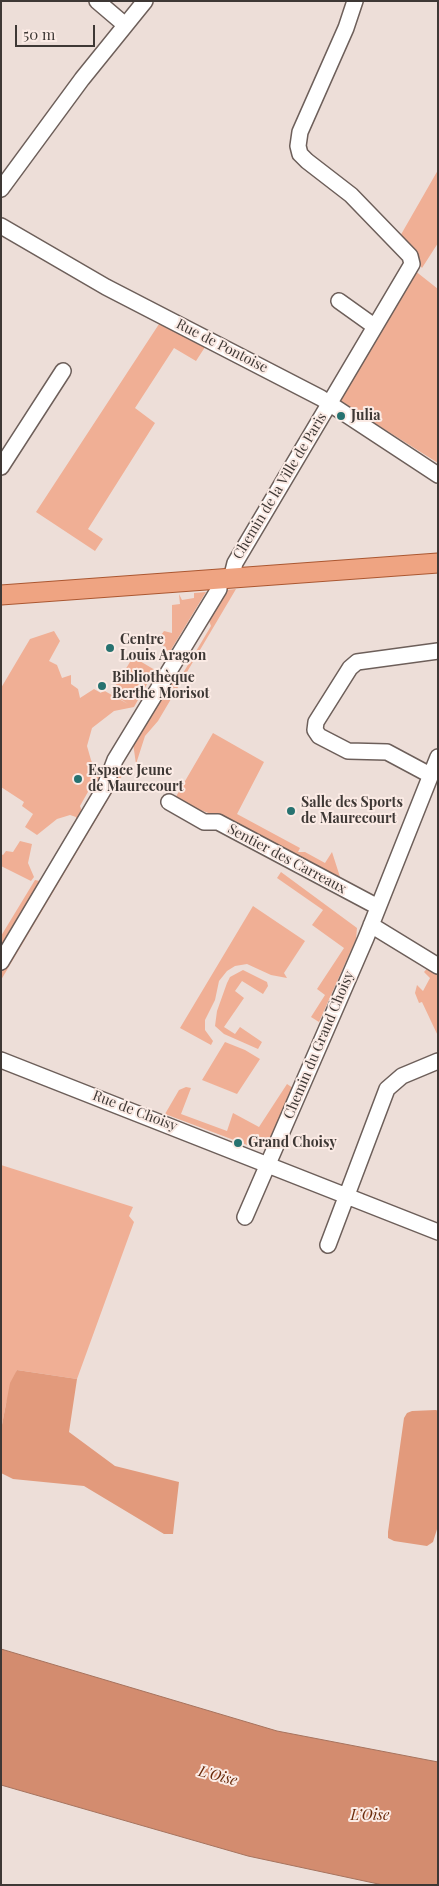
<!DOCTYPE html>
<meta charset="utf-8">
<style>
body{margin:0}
#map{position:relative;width:439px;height:1886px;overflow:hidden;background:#edded8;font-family:"Playfair Display",serif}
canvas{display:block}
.frame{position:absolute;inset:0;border:2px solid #3e3835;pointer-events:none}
.scale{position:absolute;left:15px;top:25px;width:80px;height:22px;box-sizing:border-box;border:2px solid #3e3835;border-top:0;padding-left:6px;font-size:15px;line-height:18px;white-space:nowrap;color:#3e3835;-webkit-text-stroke:4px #fbebe5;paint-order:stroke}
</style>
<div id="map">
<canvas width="439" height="1886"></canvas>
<div class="frame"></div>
<div class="scale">50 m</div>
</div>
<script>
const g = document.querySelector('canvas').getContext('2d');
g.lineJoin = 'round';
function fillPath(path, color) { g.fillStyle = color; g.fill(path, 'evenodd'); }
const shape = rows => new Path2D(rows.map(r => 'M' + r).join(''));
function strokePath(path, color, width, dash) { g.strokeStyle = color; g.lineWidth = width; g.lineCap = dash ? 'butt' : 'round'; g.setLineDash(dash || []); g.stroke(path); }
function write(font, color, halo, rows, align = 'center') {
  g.font = font + ' "Playfair Display",serif'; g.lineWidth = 4; g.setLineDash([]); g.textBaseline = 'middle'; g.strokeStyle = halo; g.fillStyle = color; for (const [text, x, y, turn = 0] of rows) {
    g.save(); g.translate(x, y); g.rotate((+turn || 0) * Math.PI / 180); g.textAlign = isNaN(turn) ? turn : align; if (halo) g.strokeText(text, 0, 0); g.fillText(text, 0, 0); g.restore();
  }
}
fillPath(shape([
 [438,170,438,243,422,268,399,238],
 [414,270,438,289,438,463,338,400],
 [161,321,207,344,196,361,174,348,135,408,155,423,88,529,103,539,95,551,36,512],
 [236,589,158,721,145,736,136,764,133,743,173,677,176,685,211,626,208,618,222,595,226,590],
 [206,592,166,658,164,658,167,652,164,650,166,647,158,643,158,639,164,631,172,633,172,605,180,604,179,594,182,600,194,598,194,593],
 [54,631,60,641,49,661,57,665,62,678,71,675,71,684,78,689,80,698,94,689,101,693,103,690,128,704,111,693,133,657,155,670,134,707,114,711,92,728,87,746,91,760,96,772,110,770,99,794,93,783,80,806,84,817,77,825,76,817,70,815,57,819,37,835,25,827,33,814,22,806,24,802,1,787,1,688,30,639],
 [213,733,264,762,237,814,300,848,298,852,305,852,325,863,332,852,341,880,211,814,174,800],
 [127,773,127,776,122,776,1,980,1,964,119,775],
 [20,841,32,844,28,863,34,877,31,881,1,866,1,854,3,855,6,851,13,852],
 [281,872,357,928,356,939,319,1022,311,1017,325,995,317,989,344,948,312,925,323,910,277,878],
 [47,876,1,956,1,936,35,880,40,881],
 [253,906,305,941,284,973,287,978,271,975,247,964,235,966,227,971,219,981,215,1000,205,1020,205,1030,213,1041,211,1045,180,1028],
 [430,965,438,970,438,1036,422,1002,419,1003,415,993,417,985,423,991,430,978,424,972],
 [243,970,267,982,268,986,263,994,242,981,235,991,244,998,224,1027,235,1034,240,1027,262,1042,258,1049,224,1034,215,1026,217,1011,227,983,230,977],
 [225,1042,245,1050,260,1059,237,1094,202,1080],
 [287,1084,293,1088,271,1141,255,1148,165,1114,179,1090,186,1087,191,1088,181,1114,227,1131,233,1113,259,1127],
 [1,1165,133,1207,129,1216,134,1222,77,1379,17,1370,6,1404,1,1430]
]), '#f0af95');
fillPath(shape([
 [17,1370,77,1379,69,1432,115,1466,179,1482,173,1534,164,1534,84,1486,13,1479,1,1473,1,1430,10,1383],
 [436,1410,438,1411,438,1526,433,1542,427,1546,394,1541,388,1538,388,1532,404,1418,407,1413,412,1411]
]), '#e29a7c');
const water = shape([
 [1,1649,277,1731,438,1762,438,1885,383,1885,248,1856,1,1785,1,1649]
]);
fillPath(water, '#d38c6f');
strokePath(water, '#a6735e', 1);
const minor = shape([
 [97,1,124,24],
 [1,189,82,79,145,1],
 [1,226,106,287,321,398,438,475],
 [339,301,374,326],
 [1,467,63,371],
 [231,579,235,563,412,264,410,256,351,195,307,161,300,154,298,146,300,132,346,28,355,1],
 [430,775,387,752,348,751,319,736,315,730,316,722,350,668,357,662,438,651],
 [169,802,204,822,218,822,378,907],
 [371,925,438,966],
 [1,962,104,789,115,760,219,589,219,580],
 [1,1060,438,1232],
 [245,1217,366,938,438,757],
 [328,1245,387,1089,402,1076,438,1061]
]);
const major = shape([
 [1,595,438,563]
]);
strokePath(minor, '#6d5f5a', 18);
strokePath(major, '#ab5731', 21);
strokePath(minor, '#fff', 15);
strokePath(major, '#efa482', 19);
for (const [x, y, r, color] of [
 [341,416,5,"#277270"],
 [110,648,5,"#277270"],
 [102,686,5,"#277270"],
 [78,779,5,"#277270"],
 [291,811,5,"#277270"],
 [238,1143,5,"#277270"]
]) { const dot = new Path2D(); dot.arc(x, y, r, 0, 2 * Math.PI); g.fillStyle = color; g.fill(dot); strokePath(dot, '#fbebe5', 2); }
write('14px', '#3e3835', '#fbebe5', [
 ["Rue de Pontoise",222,346,27],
 ["Chemin de la Ville de Paris",280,486,-59],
 ["Sentier des Carreaux",287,859,28],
 ["Chemin du Grand Choisy",319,1045,-67],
 ["Rue de Choisy",135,1111,21]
]);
write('bold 14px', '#3e3835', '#fbebe5', [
 ["Julia",351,416],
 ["Centre",120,640],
 ["Louis Aragon",120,656],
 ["Bibliothèque",112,678],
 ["Berthe Morisot",112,694],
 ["Espace Jeune",88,771],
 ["de Maurecourt",88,787],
 ["Salle des Sports",301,803],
 ["de Maurecourt",301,819],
 ["Grand Choisy",248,1143]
], 'left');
write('italic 15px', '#6a2a0a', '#fbebe5', [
 ["L'Oise",218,1776,15],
 ["L’Oise",370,1815]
]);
</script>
